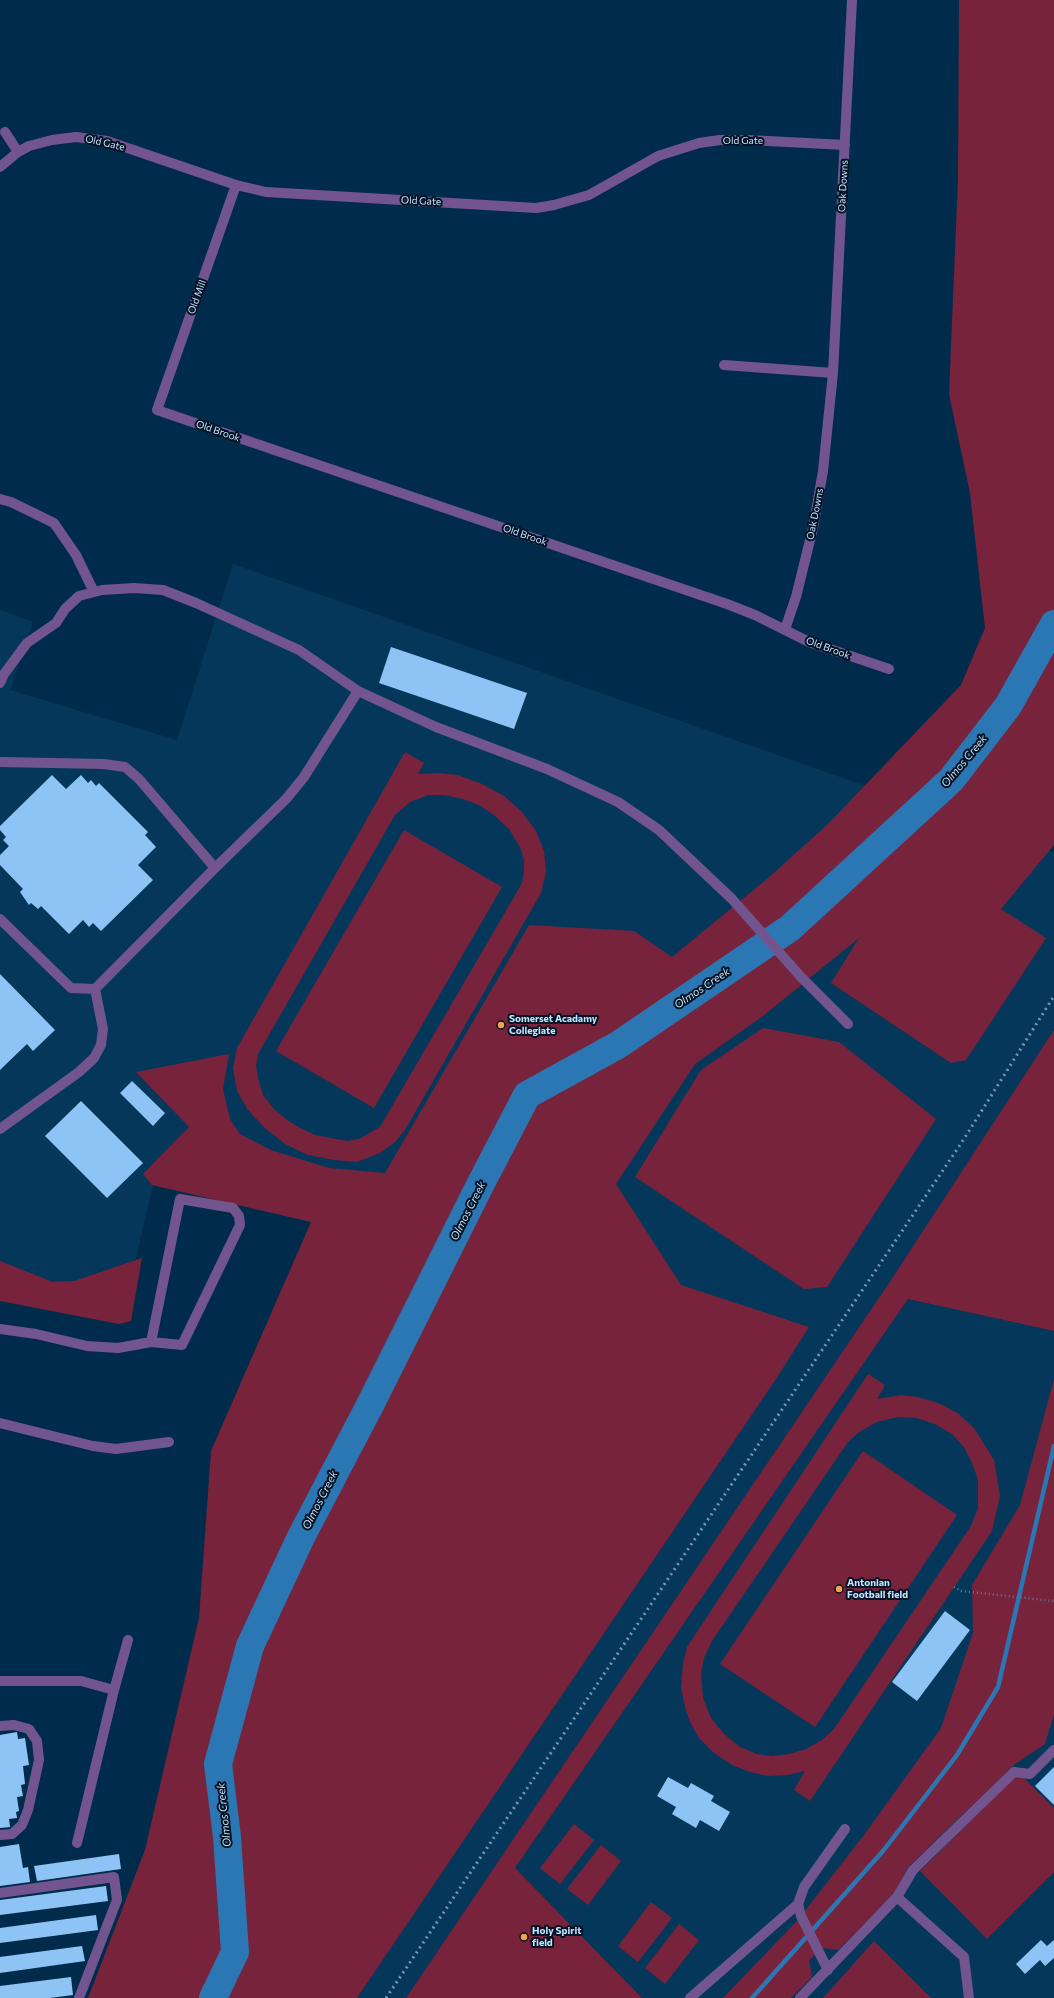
<!DOCTYPE html>
<style>
body{margin:0}
canvas{display:block;background:#012b4b}
</style>
<canvas width="1054" height="1998"></canvas>
<script>
const g = document.querySelector('canvas').getContext('2d');
g.lineJoin = 'round';
function fillPath(path, color) { g.fillStyle = color; g.fill(path, 'evenodd'); }
const shape = rows => new Path2D(rows.map(r => 'M' + r).join(''));
function strokePath(path, color, width, dash) { g.strokeStyle = color; g.lineWidth = width; g.lineCap = dash ? 'butt' : 'round'; g.setLineDash(dash || []); g.stroke(path); }
function write(font, color, halo, rows, align = 'center') {
  g.font = font + ' Commissioner,sans-serif'; g.lineWidth = 4; g.setLineDash([]); g.textBaseline = 'middle'; g.strokeStyle = halo; g.fillStyle = color; for (const [text, x, y, turn = 0] of rows) {
    g.save(); g.translate(x, y); g.rotate((+turn || 0) * Math.PI / 180); g.textAlign = isNaN(turn) ? turn : align; if (halo) g.strokeText(text, 0, 0); g.fillText(text, 0, 0); g.restore();
  }
}
fillPath(shape([
 [233,564,1054,852,1054,1030,891,1280,406,1998,357,1998,776,1379,311,1222,153,1185,125,1304,0,1279,0,610,33,622,10,690,177,740],
 [908,1299,1054,1331,1054,1998,642,1998,515,1868]
]), '#05375a');
fillPath(shape([
 [959,0,1054,0,1054,845,1001,909,1046,938,966,1060,951,1063,831,983,859,938,763,1016,695,1064,616,1184,681,1285,809,1327,776,1379,357,1998,88,1998,145,1850,199,1618,211,1451,311,1222,152,1185,143,1174,189,1127,136,1072,229,1054,223,1089,230,1119,240,1134,271,1150,329,1168,385,1173,529,925,634,931,672,957,767,879,828,824,961,685,985,628,970,493,949,394,958,179],
 [405,752,424,763,418,774,439,773,458,775,482,784,504,796,522,812,536,831,544,851,546,872,541,893,405,1130,395,1142,380,1153,357,1162,334,1160,308,1155,285,1144,265,1128,248,1110,237,1091,233,1068,237,1048],
 [429,795,444,795,463,799,479,805,494,815,509,829,520,847,524,860,524,874,521,885,380,1127,359,1139,347,1141,315,1135,300,1128,287,1120,274,1109,263,1095,258,1078,256,1066,258,1054,395,815,410,802],
 [404,830,502,887,374,1108,276,1051],
 [763,1028,839,1042,936,1119,827,1287,804,1289,635,1177,701,1070],
 [1054,1030,1054,1331,908,1299,515,1868,642,1998,406,1998,891,1280],
 [142,1258,131,1321,119,1324,0,1301,0,1261,53,1282,74,1281],
 [868,1374,885,1385,877,1399,901,1395,918,1397,941,1404,959,1414,974,1428,994,1460,1000,1496,992,1531,810,1801,794,1790,805,1771,788,1775,768,1776,750,1772,732,1765,714,1753,699,1738,690,1722,685,1707,681,1687,683,1663,687,1647],
 [898,1417,917,1418,935,1424,952,1434,964,1447,972,1463,978,1480,978,1508,971,1526,834,1729,822,1740,806,1749,789,1754,771,1756,757,1754,740,1747,724,1734,711,1718,703,1698,701,1674,704,1658,712,1641,848,1442,859,1432,877,1422],
 [1054,1379,1054,1714,1045,1744,1014,1765,909,1866,893,1894,838,1950,823,1948,809,1960,812,1977,791,1998,723,1998,797,1921,864,1835,941,1728,973,1633,972,1585,1020,1505],
 [863,1451,957,1515,815,1727,720,1664],
 [1019,1773,1054,1808,1054,1872,987,1939,920,1871],
 [574,1824,594,1840,560,1884,540,1868],
 [601,1845,621,1861,588,1905,567,1889],
 [651,1902,672,1918,638,1962,618,1946],
 [679,1924,699,1940,665,1984,645,1968],
 [874,1941,931,1998,823,1998]
]), '#78233c');
strokePath(shape([
 [752,1998,883,1851,957,1755,998,1687,1054,1446]
]), '#2b77b4', 4.5);
strokePath(shape([
 [213,1998,235,1952,227,1837,218,1764,250,1646,301,1537,369,1407,478,1189,527,1095,618,1045,790,928,951,780,1008,706,1054,624]
]), '#2b77b4', 28);
fillPath(shape([
 [391,647,527,693,514,729,379,683],
 [52,775,66,789,81,775,88,783,91,780,96,786,99,783,148,832,145,835,156,847,138,865,153,880,101,931,93,923,89,927,83,920,69,934,41,906,38,909,31,903,29,905,20,892,23,889,0,865,0,855,9,846,3,840,6,837,0,830,0,826],
 [0,974,55,1030,33,1051,27,1044,0,1070],
 [132,1081,165,1113,153,1126,120,1093],
 [81,1101,143,1163,107,1198,45,1136],
 [945,1611,970,1630,917,1701,892,1682],
 [17,1732,18,1739,25,1738,29,1765,23,1766,25,1784,21,1785,23,1796,17,1797,19,1811,16,1812,17,1818,9,1819,10,1827,0,1828,0,1735],
 [1054,1767,1054,1805,1035,1786],
 [668,1777,688,1788,691,1783,714,1796,711,1801,730,1812,719,1831,700,1820,696,1828,672,1814,676,1807,657,1796],
 [19,1844,23,1868,28,1867,30,1882,0,1886,0,1847],
 [119,1854,121,1869,37,1881,34,1866],
 [106,1886,108,1901,0,1915,0,1900],
 [96,1915,98,1930,0,1943,0,1928],
 [1041,1940,1047,1946,1054,1940,1054,1958,1045,1966,1040,1960,1025,1974,1016,1964],
 [82,1946,85,1961,0,1973,0,1957],
 [71,1977,73,1995,50,1998,0,1998,0,1986]
]), '#8ec4f5');
strokePath(shape([
 [954,1587,961,1591,1054,1601]
]), '#597c99', 2.5, [1, 3]);
strokePath(shape([
 [5,132,18,152],
 [0,167,18,152,29,146,52,140,76,137,107,141,236,185,266,192,536,208,554,205,589,195,658,156,699,143,720,140,748,140,845,145],
 [236,185,157,410,727,604,755,615,809,642,889,669],
 [724,365,833,373],
 [0,499,11,502,54,523,76,555,94,592],
 [785,629,796,597,813,528,823,471,833,373,852,0],
 [0,683,4,674,27,643,56,623,65,609,79,596,102,590,134,588,163,590,196,603,299,650,358,691],
 [0,762,104,764,125,767,139,779,215,868],
 [0,919,71,988,95,989],
 [0,1129,79,1072,94,1058,101,1045,103,1029,95,989,215,868,286,799,304,777,358,691,436,727,547,769,618,802,659,830,732,899,801,977,848,1024],
 [0,1329,36,1334,87,1346,118,1348,151,1342,182,1345,240,1225,239,1216,233,1208,180,1199,151,1342],
 [0,1423,93,1446,116,1449,169,1442],
 [0,1681,81,1681,114,1690,77,1843],
 [114,1690,128,1640],
 [0,1726,14,1725,29,1729,37,1741,39,1760,28,1810,22,1825,12,1834,0,1835],
 [0,1893,114,1877,117,1900,79,1998],
 [897,1897,913,1870,1014,1772,1030,1774,1054,1750],
 [828,1970,801,1916,798,1904,804,1887,845,1829],
 [690,1998,798,1904],
 [800,1998,897,1897,964,1957,969,1998]
]), '#72558f', 10);
strokePath(shape([
 [386,1998,962,1142,1054,996]
]), '#7596b2', 3, [2, 4]);
for (const [x, y, r, color] of [
 [501,1025,4,"#f4a345"],
 [839,1589,4,"#f4a345"],
 [524,1937,4,"#f4a345"]
]) { const dot = new Path2D(); dot.arc(x, y, r, 0, 2 * Math.PI); g.fillStyle = color; g.fill(dot); strokePath(dot, '#011325', 1.5); }
write('10px', '#c8e3fc', '#011325', [
 ["Old Gate",743,141],
 ["Old Gate",105,143,13],
 ["Oak Downs",843,186,-87],
 ["Old Gate",421,201,3],
 ["Old Mill",197,297,-70],
 ["Old Brook",218,431,19],
 ["Oak Downs",815,514,-79],
 ["Old Brook",525,535,19],
 ["Old Brook",828,648,20]
]);
write('bold 10px', '#c8e3fc', '#011325', [
 ["Somerset Acadamy",509,1019],
 ["Collegiate",509,1031],
 ["Antonian",847,1583],
 ["Football field",847,1595],
 ["Holy Spirit",532,1931],
 ["field",532,1943]
], 'left');
write('italic 11px', '#c9def3', '#011325', [
 ["Olmos Creek",964,761,-50],
 ["Olmos Creek",702,988,-34],
 ["Olmos Creek",468,1211,-63],
 ["Olmos Creek",320,1500,-63],
 ["Olmos Creek",224,1815,-96]
]);
</script>
